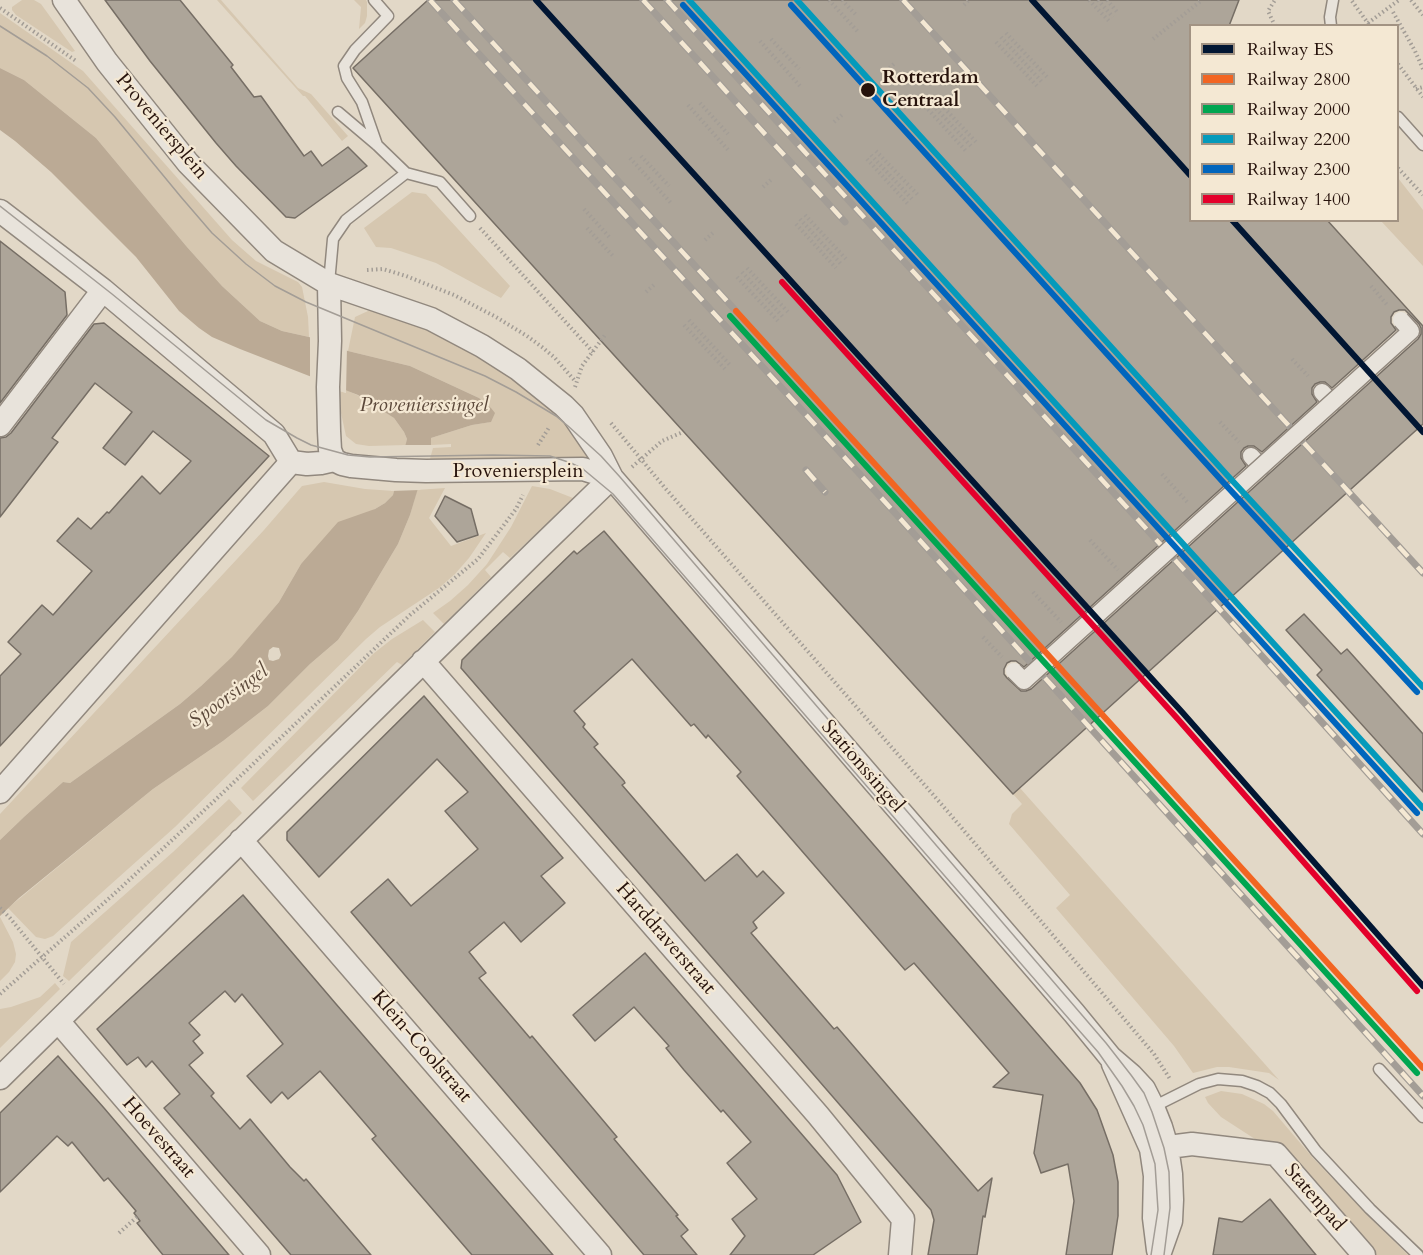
<!DOCTYPE html>
<style>
body{margin:0}
#map{position:relative;width:1423px;height:1255px;overflow:hidden;background:#e2d8c7;font-family:Cardo,serif}
canvas{display:block}
.legend{position:absolute;left:1189px;top:24px;width:210px;height:198px;box-sizing:border-box;background:#f4e8d3;border:2px solid #a29383;margin:0;padding:8px 10px;list-style:none;font-size:18px;color:#27130c}
.legend li{display:flex;align-items:center;gap:12px;height:30px}
.legend b{width:30px;border:2px solid #a29383}
</style>
<div id="map">
<canvas width="1423" height="1255"></canvas>
<ul class="legend">
<li><b style="height:8px;background:#011633"></b>Railway ES</li>
<li><b style="height:8px;background:#f26522"></b>Railway 2800</li>
<li><b style="height:8px;background:#00a651"></b>Railway 2000</li>
<li><b style="height:8px;background:#049abb"></b>Railway 2200</li>
<li><b style="height:8px;background:#0065bd"></b>Railway 2300</li>
<li><b style="height:8px;background:#e4002b"></b>Railway 1400</li>
</ul>
</div>
<script>
const g = document.querySelector('canvas').getContext('2d');
g.lineJoin = 'round';
function fillPath(path, color) { g.fillStyle = color; g.fill(path, 'evenodd'); }
const shape = rows => new Path2D(rows.map(r => 'M' + r).join(''));
function strokePath(path, color, width, dash) { g.strokeStyle = color; g.lineWidth = width; g.lineCap = dash ? 'butt' : 'round'; g.setLineDash(dash || []); g.stroke(path); }
function write(font, color, halo, rows, align = 'center') {
  g.font = font + ' Cardo,serif'; g.lineWidth = 4.5; g.setLineDash([]); g.textBaseline = 'middle'; g.strokeStyle = halo; g.fillStyle = color; for (const [text, x, y, turn = 0] of rows) {
    g.save(); g.translate(x, y); g.rotate((+turn || 0) * Math.PI / 180); g.textAlign = isNaN(turn) ? turn : align; if (halo) g.strokeText(text, 0, 0); g.fillText(text, 0, 0); g.restore();
  }
}
fillPath(shape([
 [22,0,34,0,41,4,75,51,72,52,16,15,12,10,12,7],
 [217,0,221,0,298,88,311,94,348,136,342,141,305,96,303,96],
 [354,0,366,0,367,2,367,16,365,23,359,29,361,7],
 [0,13,83,71,232,240,256,261,298,282,302,287,308,317,309,337,282,331,260,321,222,286,187,247,96,138,24,80,0,68],
 [1398,178,1423,210,1423,266,1381,221,1398,220],
 [412,192,426,194,510,286,501,298,436,263,391,248,376,247,364,228],
 [368,311,384,312,449,338,550,402,589,454,587,458,429,462,433,448,451,447,451,444,431,445,431,438,472,425,490,422,479,398,410,366,348,351,355,317],
 [346,390,366,399,394,418,404,432,407,439,406,445,369,446,356,444,346,436,341,413,339,391,346,393],
 [324,482,365,489,394,491,393,495,385,503,375,509,301,564,279,602,233,657,201,686,180,704,70,783,63,782,25,816,0,840,0,814,264,530,302,486],
 [532,486,550,489,573,498,510,558,503,552,485,570,491,577,444,624,433,613,450,601,468,585,487,564,511,527],
 [445,488,429,518,451,546,486,533,469,558,455,574,439,588,380,627,366,639,175,827,53,936,45,939,36,937,8,908,153,789,223,741,268,706,310,664,338,640,358,611,398,544,410,515,417,490],
 [423,620,435,632,402,665,397,662,253,801,241,788,373,654,392,639],
 [1020,788,1279,1080,1269,1073,1229,1067,1217,1067,1193,1073,1174,1046,1056,908,1070,895,1009,824,1012,814,1022,804,1013,794],
 [229,799,242,813,69,981,63,976,71,942,173,852],
 [0,917,13,942,16,954,15,962,9,972,0,981],
 [55,983,60,989,0,1048,0,1009,11,1007,40,997],
 [1221,1091,1242,1094,1264,1104,1273,1111,1313,1158,1366,1214,1408,1255,1373,1255,1258,1141,1221,1117,1208,1103,1205,1097]
]), '#d6c7b0');
fillPath(shape([
 [0,68,24,80,96,138,187,247,222,286,260,321,282,331,309,337,348,351,410,366,479,398,491,408,495,413,491,422,472,425,431,438,431,445,410,515,398,544,358,611,338,640,310,664,268,706,223,741,153,789,19,898,0,916,0,840,25,816,63,782,70,783,180,704,201,686,232,657,279,602,301,564,338,522,375,509,385,503,393,495,407,439,404,432,394,418,358,395,240,349,212,337,199,328,179,311,136,257,51,172,15,141,0,130],
 [273,647,279,648,281,655,279,659,273,661,269,660,268,656,269,650]
]), '#bbaa95');
fillPath(shape([
 [310,334,347,347,346,393,310,380],
 [403,445,433,445,420,490,391,491]
]), '#e2d8c7');
const building = shape([
 [105,0,180,0,233,65,231,67,254,97,261,96,304,156,311,151,322,166,348,147,367,166,295,218,286,217,236,166,216,143,150,61,105,0],
 [428,0,1239,0,1229,26,1191,26,1191,220,1327,220,1423,326,1423,424,1013,794,353,68,428,0],
 [1399,310,1405,310,1419,324,1421,328,1421,334,1418,339,1031,689,1026,691,1021,691,1007,678,1004,674,1004,669,1007,663,1011,661,1016,661,1024,667,1246,466,1241,458,1241,452,1244,448,1248,446,1254,446,1262,452,1317,402,1312,394,1312,388,1315,384,1320,382,1325,382,1332,388,1396,330,1391,323,1391,317,1394,312,1399,310],
 [0,241,65,292,67,315,0,403,0,241],
 [104,323,269,456,0,746,0,676,21,654,8,642,42,605,53,615,92,571,57,541,78,518,91,529,107,512,109,513,142,476,160,494,191,461,153,431,125,465,103,448,132,412,95,383,52,438,58,442,0,517,0,438,6,437,11,433,94,324,104,323],
 [445,496,471,509,478,535,457,542,435,516,445,496],
 [604,531,834,799,1080,1083,1097,1110,1113,1155,1118,1182,1118,1216,1112,1255,1066,1255,1074,1201,1068,1164,1041,1173,1034,1153,1043,1095,993,1087,1009,1073,914,963,905,970,737,776,741,772,708,735,706,738,694,724,691,726,632,659,574,711,585,724,583,727,598,744,594,747,624,781,625,783,622,785,705,881,737,854,757,877,763,871,784,893,753,922,757,928,751,933,834,1029,837,1027,978,1191,992,1178,985,1217,983,1216,977,1255,928,1255,934,1220,931,1210,461,668,462,660,479,643,574,551,577,554,604,531],
 [1304,614,1341,654,1347,649,1423,734,1423,792,1317,675,1322,670,1286,630,1304,614],
 [424,696,563,858,541,876,565,903,521,942,504,922,469,952,486,973,479,978,530,1038,532,1036,617,1137,614,1139,678,1215,676,1216,688,1230,681,1236,697,1255,644,1255,351,912,388,879,411,906,478,849,445,811,468,792,437,759,319,877,287,840,287,832,424,696],
 [243,895,336,1004,553,1255,472,1255,372,1139,376,1136,320,1071,288,1099,282,1092,271,1103,247,1076,283,1044,242,994,235,1002,225,991,189,1023,200,1035,193,1041,203,1053,189,1065,214,1093,211,1096,240,1129,250,1119,290,1167,304,1181,306,1179,371,1255,291,1255,164,1108,180,1094,152,1061,146,1067,138,1057,127,1065,97,1029,243,895],
 [645,953,837,1175,861,1222,813,1255,730,1255,745,1236,732,1219,757,1199,727,1163,751,1142,723,1110,721,1112,684,1070,666,1048,669,1046,634,1007,595,1041,573,1015,645,953],
 [58,1056,104,1108,229,1255,163,1255,137,1223,140,1221,134,1213,136,1211,108,1178,104,1181,72,1142,68,1146,57,1136,0,1192,0,1113,58,1056],
 [1270,1199,1316,1255,1213,1255,1219,1218,1242,1222,1270,1199]
]);
fillPath(building, '#ada599');
strokePath(building, '#766e65', 1.5);
const service = shape([
 [374,0,388,16,355,50,344,66,347,78,362,102,377,145],
 [1331,26,1330,17,1333,0],
 [1398,117,1423,145],
 [406,173,440,182,470,216],
 [329,283,333,239,346,220,406,173,377,145,338,112],
 [1379,1069,1423,1117],
 [1153,1107,1199,1084,1218,1079,1242,1081,1257,1086,1270,1093,1281,1104,1316,1151,1370,1209,1418,1255]
]);
const pedestrian = shape([
 [1322,392,1332,403],
 [1251,456,1261,467]
]);
const minor = shape([
 [64,0,107,62,188,163,274,251,329,284,431,319,482,346,518,369,564,406,573,415,601,456,612,478,1074,1013,1110,1057,1131,1075,1144,1089,1153,1107,1161,1127,1167,1147,1171,1174,1172,1200,1171,1221,1159,1255],
 [0,211,103,290,274,434,291,462],
 [329,284,330,341,328,387,329,431,330,450,334,460,342,464,351,466,396,470,426,471,583,469,612,478],
 [0,425,103,290],
 [291,462,307,464,321,463,334,460],
 [423,661,818,1115,903,1219,900,1255],
 [0,792,291,462],
 [241,840,600,1255],
 [58,1021,259,1255],
 [1113,1064,1151,1149,1155,1176,1154,1218,1158,1250],
 [0,1078,540,547,603,486,612,478],
 [1153,1149,1192,1144,1276,1154,1364,1255]
]);
strokePath(service, '#91887e', 13);
strokePath(pedestrian, '#91887e', 19);
strokePath(minor, '#91887e', 25);
strokePath(shape([
 [829,0,859,33],
 [842,0,857,16],
 [1089,0,1109,21],
 [1098,0,1113,17],
 [1107,0,1118,13],
 [1411,0,1423,15],
 [1352,1,1370,26],
 [964,5,969,0],
 [0,8,76,61],
 [1393,12,1415,51,1423,69],
 [1368,23,1399,0],
 [1275,26,1268,11,1275,0],
 [1006,33,1047,77],
 [1001,37,1042,82],
 [771,39,799,69],
 [1153,39,1202,0],
 [760,41,800,86],
 [996,42,1037,86],
 [1398,64,1423,97],
 [886,71,895,63],
 [1416,89,1423,87],
 [935,98,976,142],
 [930,102,971,146],
 [700,103,728,134],
 [688,105,729,151],
 [925,106,966,151],
 [834,122,843,114],
 [876,151,918,195],
 [871,155,912,199],
 [641,156,669,186],
 [630,158,671,203],
 [867,159,908,204],
 [1398,168,1423,195],
 [763,187,772,179],
 [584,209,611,239],
 [805,215,846,259],
 [800,219,841,264],
 [796,224,836,268],
 [480,228,593,352],
 [587,228,613,256],
 [705,240,714,232],
 [747,268,788,312],
 [367,270,383,269,406,276,454,295,496,317,527,336,542,347,555,358,575,381],
 [742,272,783,317],
 [737,277,778,321],
 [1371,286,1388,306],
 [646,292,655,284],
 [689,320,730,365],
 [684,325,725,369],
 [1292,359,1308,376],
 [575,387,582,366,605,335],
 [1220,422,1239,442],
 [611,423,665,488,943,806,1154,1054,1170,1079],
 [538,445,550,426],
 [632,467,662,441,683,432],
 [1162,474,1189,504],
 [1090,540,1118,570],
 [1033,592,1061,622],
 [983,637,1002,657],
 [0,908,10,918,64,984],
 [0,994,114,894,212,803,410,615,478,559,516,509,523,495],
 [119,1233,137,1217]
]), '#a39d96', 4, [1.5, 3]);
strokePath(service, '#e8e3db', 10);
strokePath(pedestrian, '#e8e3db', 16);
strokePath(minor, '#e8e3db', 22);
strokePath(shape([
 [0,26,47,56,88,88,115,117,181,197,212,233,246,264,275,286,306,302,485,376,516,392,556,416,568,426,601,456,620,477,1106,1043,1131,1075,1144,1093,1152,1112,1164,1148,1169,1172,1170,1208,1164,1255],
 [0,206,112,294,266,420,297,438,311,445,348,455,370,457,493,455,550,456,571,463,583,469,613,494,1069,1019,1098,1052,1122,1086,1134,1106,1143,1125,1155,1164,1158,1210,1151,1255]
]), '#a39d96', 1.5);
const rail = shape([
 [430,0,1031,663],
 [454,0,736,311],
 [643,0,845,222],
 [667,0,1161,545],
 [903,0,1290,427],
 [1304,443,1423,573],
 [806,470,825,492],
 [1175,560,1423,834],
 [1045,678,1423,1096]
]);
strokePath(rail, '#a39d96', 7);
strokePath(rail, '#f4e8d3', 4.5, [14]);
const pedestrianBridge = shape([
 [1014,671,1024,681,1411,331,1401,320]
]);
strokePath(pedestrianBridge, '#91887e', 19, []);
strokePath(pedestrianBridge, '#e8e3db', 16);
strokePath(shape([
 [536,0,1182,712,1423,986],
 [1032,0,1190,175],
 [1232,220,1423,432]
]), '#011633', 6);
strokePath(shape([
 [736,311,1423,1068]
]), '#f26522', 6);
strokePath(shape([
 [730,316,1417,1073]
]), '#00a651', 6);
strokePath(shape([
 [689,0,1423,808],
 [797,0,1228,476,1423,687]
]), '#049abb', 6);
strokePath(shape([
 [683,5,1417,813],
 [791,5,1222,481,1417,692]
]), '#0065bd', 6);
strokePath(shape([
 [782,282,1176,717,1417,991]
]), '#e4002b', 6);
for (const [x, y, r, color] of [
 [868,90,8,"#27130c"]
]) { const dot = new Path2D(); dot.arc(x, y, r, 0, 2 * Math.PI); g.fillStyle = color; g.fill(dot); strokePath(dot, '#f4e8d3', 2); }
write('bold 20px', '#27130c', '#f4e8d3', [
 ["Rotterdam",882,78],
 ["Centraal",882,101]
], 'left');
write('20px', '#27130c', '#f4e8d3', [
 ["Proveniersplein",161,127,50],
 ["Proveniersplein",518,472],
 ["Stationssingel",862,767,49],
 ["Harddraverstraat",665,939,49],
 ["Klein-Coolstraat",421,1047,49],
 ["Hoevestraat",158,1138,49],
 ["Statenpad",1314,1198,49]
]);
write('italic 21px', '#5b483a', '#f4e8d3', [
 ["Provenierssingel",424,406],
 ["Spoorsingel",229,697,-36]
]);
</script>
